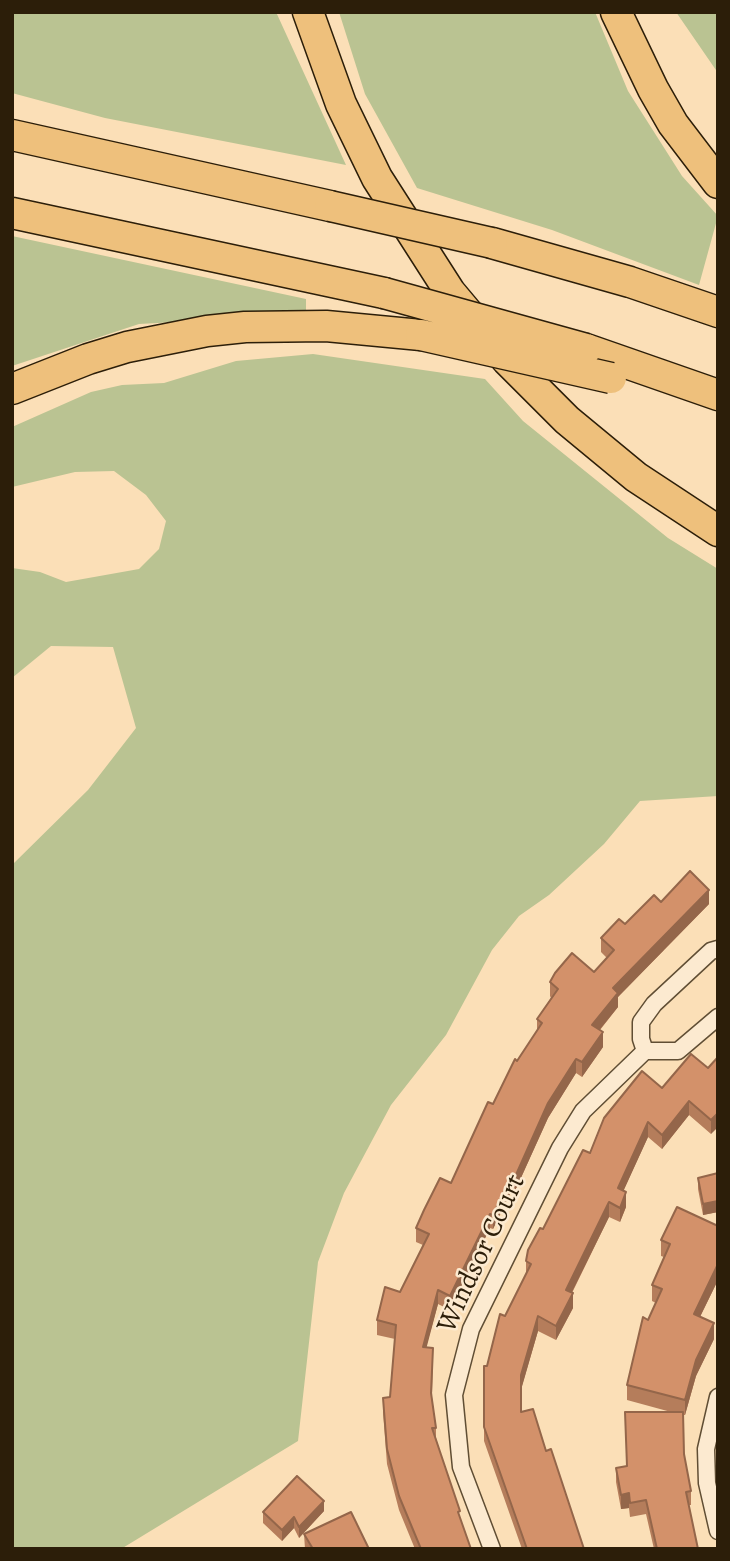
<!DOCTYPE html>
<style>
body{margin:0}
#map{position:relative;width:730px;height:1561px;overflow:hidden;background:#fbdfb7;font-family:Alegreya,serif}
canvas{display:block}
.frame{position:absolute;inset:0;border:14px solid #2c1e09;pointer-events:none}
</style>
<div id="map">
<canvas width="730" height="1561"></canvas>
<div class="frame"></div>
</div>
<script>
const g = document.querySelector('canvas').getContext('2d');
g.lineJoin = 'round';
function fillPath(path, color) { g.fillStyle = color; g.fill(path, 'evenodd'); }
const shape = rows => new Path2D(rows.map(r => 'M' + r).join(''));
function strokePath(path, color, width, dash) { g.strokeStyle = color; g.lineWidth = width; g.lineCap = dash ? 'butt' : 'round'; g.setLineDash(dash || []); g.stroke(path); }
function write(font, color, halo, rows, align = 'center') {
  g.font = font + ' Alegreya,serif'; g.lineWidth = 5; g.setLineDash([]); g.textBaseline = 'middle'; g.strokeStyle = halo; g.fillStyle = color; for (const [text, x, y, turn = 0] of rows) {
    g.save(); g.translate(x, y); g.rotate((+turn || 0) * Math.PI / 180); g.textAlign = isNaN(turn) ? turn : align; if (halo) g.strokeText(text, 0, 0); g.fillText(text, 0, 0); g.restore();
  }
}
fillPath(shape([
 [12,12,276,12,346,165,105,118,12,93],
 [339,12,595,12,628,91,682,176,718,216,699,285,552,230,417,188,365,94],
 [676,12,718,12,718,73],
 [12,236,306,299,306,315,139,324,12,366],
 [313,354,485,379,523,421,668,538,718,569,718,796,640,801,604,844,549,895,519,916,492,950,446,1035,391,1105,344,1193,318,1262,298,1441,121,1549,12,1549,12,865,88,790,136,728,113,647,51,646,12,678,12,568,40,572,66,582,139,569,159,549,166,521,146,495,114,471,75,472,12,487,12,427,91,392,122,385,164,383,236,361]
]), '#bac392');
const minor = shape([
 [645,1051,641,1039,641,1022,654,1004,711,951,718,949],
 [718,1397,706,1449,707,1483,718,1531],
 [492,1549,461,1467,454,1395,471,1329,560,1148,583,1111,645,1051,678,1051,718,1017]
]);
const motorway = shape([
 [308,12,341,104,377,178,450,292,507,360,567,420,636,477,718,531],
 [616,12,653,89,673,124,718,183],
 [12,135,330,206],
 [12,213,384,293],
 [492,243,630,282,718,312],
 [586,349,718,395],
 [12,389,88,359,127,347,207,331,245,327,326,326,421,335]
]);
strokePath(minor, '#604e34', 19);
strokePath(motorway, '#2c1e09', 33);
strokePath(minor, '#fcead0', 16);
strokePath(motorway, '#eec07c', 30);
const motorwayBridge = shape([
 [330,206,492,243],
 [384,293,586,349],
 [421,335,611,378]
]);
strokePath(motorwayBridge, '#2c1e09', 33, []);
strokePath(motorwayBridge, '#eec07c', 30);
fillPath(shape([
 [661,902,709,904,618,997,618,1007,600,1030,603,1047,582,1077,576,1073,548,1118,515,1191,512,1190,493,1229,490,1228,450,1310,438,1304,426,1347,433,1362,432,1397,436,1428,436,1438,460,1520,471,1549,415,1549,399,1510,387,1464,383,1412,383,1398,390,1397,395,1339,377,1335,377,1320,400,1292,423,1245,416,1242,416,1228,451,1183,517,1061,537,1032,537,1019,551,998,550,996,550,982,594,972,607,958,601,952,601,938],
 [718,1057,711,1134,689,1115,662,1149,648,1137,623,1191,626,1207,620,1222,609,1217,572,1293,573,1308,556,1340,538,1331,521,1389,521,1412,546,1451,584,1549,522,1549,484,1441,484,1366,487,1366,505,1316,526,1274,526,1261,543,1229,590,1153,662,1088,708,1068],
 [718,1173,718,1212,703,1215,698,1189,698,1178],
 [677,1207,718,1280,700,1317,714,1339,696,1376,685,1415,683,1415,684,1454,691,1491,691,1505,689,1505,698,1549,654,1549,646,1514,630,1517,629,1508,621,1509,616,1482,616,1468,627,1466,625,1412,671,1412,627,1400,627,1385,656,1303,652,1301,652,1285,664,1257,661,1256,661,1240],
 [324,1511,299,1538,294,1528,282,1541,263,1523,263,1512],
 [304,1534,369,1549,305,1549]
]), '#b57d5b');
fillPath(shape([
 [709,890,709,904,618,997,618,1007,592,1039,592,1025,613,988],
 [603,1032,603,1047,582,1077,582,1062],
 [576,1059,576,1073,548,1118,515,1191,515,1177,548,1103],
 [689,1101,689,1115,662,1149,662,1135],
 [718,1113,718,1127,711,1134,711,1120],
 [648,1122,648,1137,618,1203,618,1188],
 [512,1175,512,1190,493,1229,493,1215],
 [626,1192,626,1207,620,1222,620,1208],
 [718,1201,718,1212,703,1215,703,1204],
 [609,1202,609,1217,566,1304,566,1290],
 [490,1214,490,1228,450,1310,450,1296],
 [718,1264,718,1280,694,1329,694,1314],
 [438,1290,438,1304,423,1361,423,1347],
 [573,1293,573,1308,556,1340,556,1326],
 [538,1316,538,1331,521,1390,521,1375],
 [714,1323,714,1339,696,1376,685,1415,685,1400,696,1360],
 [629,1493,629,1508,621,1509,621,1495],
 [324,1501,324,1511,299,1538,299,1527],
 [294,1517,294,1528,282,1541,282,1530]
]), '#94664a');
const building = shape([
 [690,871,709,890,613,988,618,993,592,1025,603,1032,582,1062,576,1059,548,1103,515,1177,512,1175,493,1215,490,1214,450,1296,438,1290,423,1347,433,1348,431,1393,436,1428,432,1428,460,1511,458,1512,471,1549,421,1549,399,1496,387,1449,383,1398,390,1397,396,1325,377,1320,385,1287,400,1292,429,1234,416,1228,424,1210,440,1178,451,1183,488,1102,493,1104,515,1059,517,1061,542,1023,537,1019,558,989,550,982,555,973,572,953,594,972,614,950,601,938,619,919,625,924,654,895,661,902,690,871],
 [691,1054,708,1068,718,1057,718,1113,711,1120,689,1101,662,1135,648,1122,618,1188,626,1192,620,1208,609,1202,566,1290,573,1293,556,1326,538,1316,521,1375,521,1412,533,1409,546,1451,551,1449,584,1549,527,1549,484,1427,484,1366,487,1366,500,1314,505,1316,531,1264,526,1261,528,1250,540,1228,543,1229,583,1150,590,1153,604,1118,642,1071,662,1088,691,1054],
 [718,1173,718,1201,703,1204,698,1178,718,1173],
 [677,1207,718,1226,718,1264,694,1314,714,1323,696,1360,685,1400,627,1385,643,1317,648,1320,662,1289,652,1285,670,1244,661,1240,677,1207],
 [625,1412,683,1412,684,1454,691,1491,686,1492,698,1549,657,1549,646,1500,630,1503,629,1493,621,1495,616,1468,627,1466,625,1412],
 [297,1476,324,1501,299,1527,294,1517,282,1530,263,1512,297,1476],
 [351,1512,369,1549,313,1549,304,1534,351,1512]
]);
fillPath(building, '#d3916a');
strokePath(building, '#94664a', 2);
write('28px', '#2c1e09', '#fcead0', [
 ["Windsor Court",482,1254,-65]
]);
</script>
